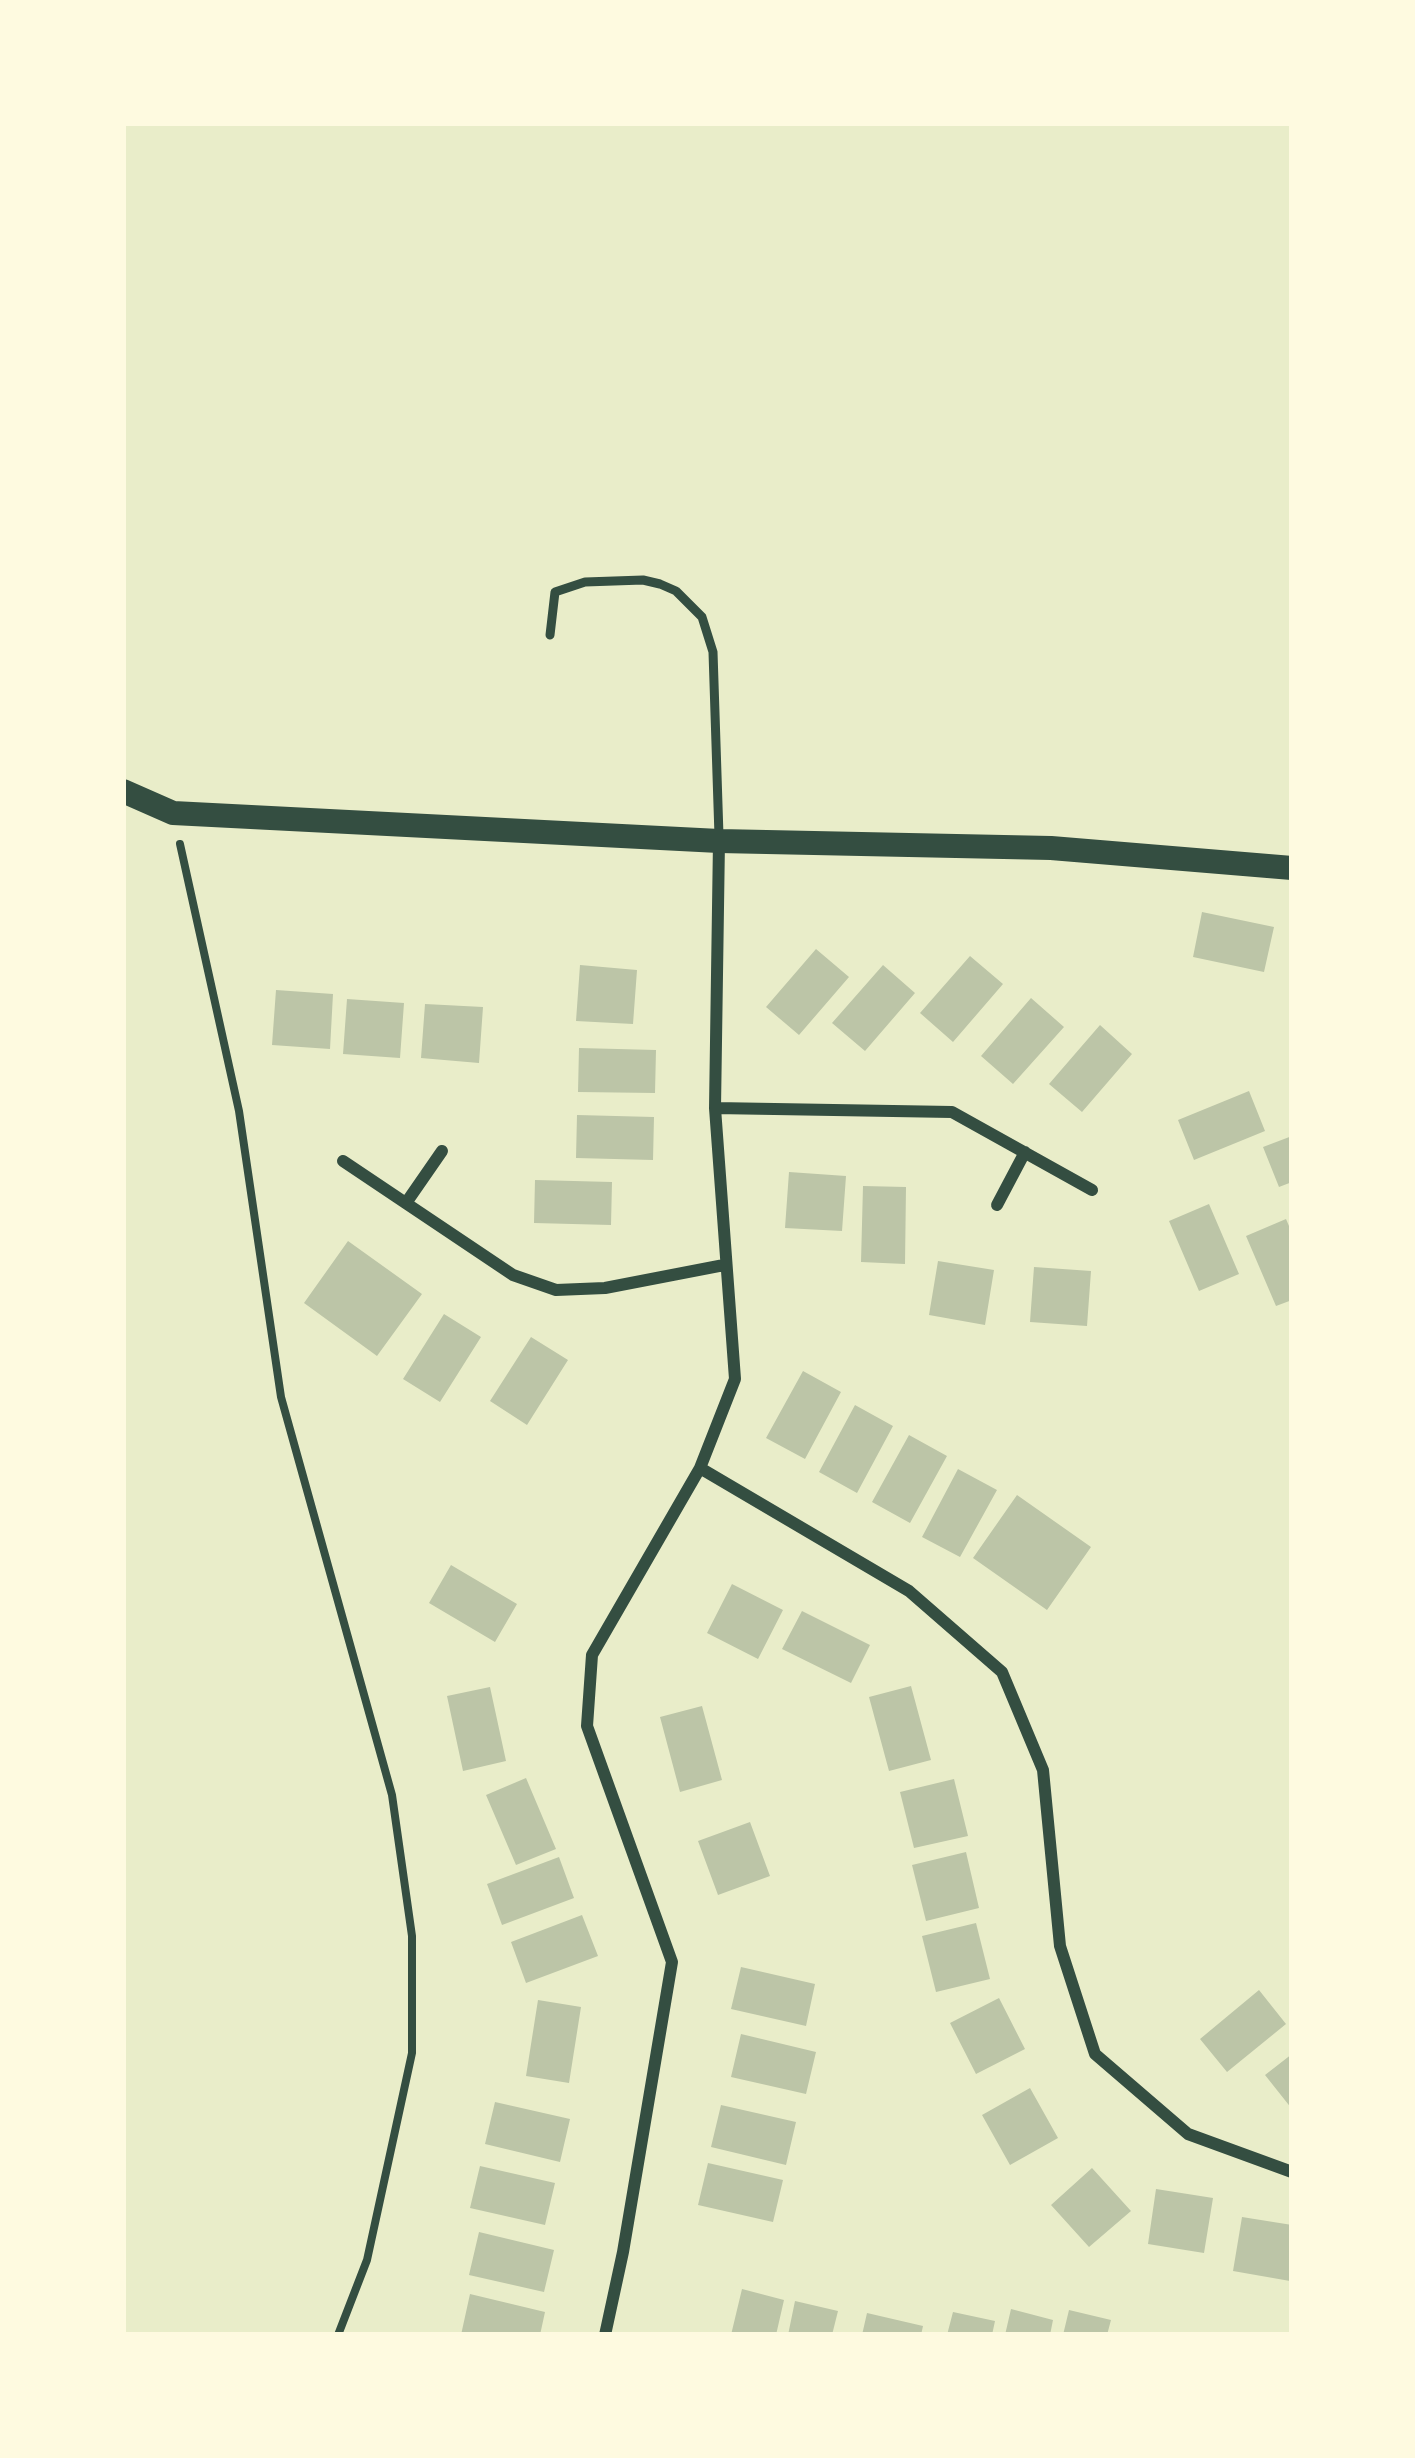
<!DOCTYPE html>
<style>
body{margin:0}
#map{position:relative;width:1415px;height:2458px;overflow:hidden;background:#e9edc9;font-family:"Work Sans",sans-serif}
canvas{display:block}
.frame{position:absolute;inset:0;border:126px solid #fefae0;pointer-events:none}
</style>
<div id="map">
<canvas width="1415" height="2458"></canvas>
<div class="frame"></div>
</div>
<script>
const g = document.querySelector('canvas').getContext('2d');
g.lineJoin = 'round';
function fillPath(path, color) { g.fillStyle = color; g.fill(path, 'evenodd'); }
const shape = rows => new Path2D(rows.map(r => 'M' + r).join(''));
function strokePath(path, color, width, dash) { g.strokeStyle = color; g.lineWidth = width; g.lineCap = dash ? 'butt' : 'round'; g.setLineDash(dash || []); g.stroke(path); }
fillPath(shape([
 [1202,912,1274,927,1264,972,1193,957],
 [816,949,849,977,799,1035,766,1007],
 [970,956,1003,984,953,1042,920,1013],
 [580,965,637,970,633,1024,576,1021],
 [883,965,915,993,865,1051,832,1023],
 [276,990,333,994,330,1049,272,1045],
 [1031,998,1064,1027,1013,1084,981,1056],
 [347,999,404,1003,400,1058,343,1054],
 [425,1004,483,1007,479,1063,421,1058],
 [1100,1025,1132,1054,1082,1112,1049,1084],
 [579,1048,656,1050,655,1093,578,1092],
 [1249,1091,1265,1131,1194,1160,1178,1120],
 [577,1115,654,1117,653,1160,576,1158],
 [1292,1136,1292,1182,1279,1187,1263,1147],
 [789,1172,846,1176,842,1231,785,1228],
 [535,1180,612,1182,611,1225,534,1223],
 [863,1186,906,1187,905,1264,861,1262],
 [1209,1204,1239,1274,1199,1291,1169,1221],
 [1286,1219,1292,1233,1292,1300,1276,1306,1246,1236],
 [348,1241,422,1294,377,1356,304,1303],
 [938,1261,994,1270,985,1325,929,1315],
 [1034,1267,1091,1271,1087,1326,1030,1322],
 [444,1314,481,1337,440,1402,403,1379],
 [531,1337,568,1360,527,1425,490,1401],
 [803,1371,841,1392,805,1459,766,1438],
 [855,1405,893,1426,857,1493,819,1472],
 [909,1435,947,1456,910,1523,872,1502],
 [958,1469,997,1490,960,1557,922,1537],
 [1017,1495,1091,1547,1047,1610,973,1558],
 [451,1565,517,1604,495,1642,429,1603],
 [732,1584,783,1610,758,1659,707,1633],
 [802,1611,870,1645,851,1683,782,1649],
 [911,1686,931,1760,889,1771,869,1697],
 [490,1687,506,1761,463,1771,447,1696],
 [702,1706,722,1780,680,1792,660,1717],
 [526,1778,556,1849,516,1865,486,1795],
 [954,1779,968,1836,914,1848,900,1792],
 [750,1822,770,1876,718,1895,698,1841],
 [966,1852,979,1908,926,1921,912,1865],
 [559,1857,574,1898,502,1925,487,1884],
 [582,1915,598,1956,526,1983,511,1942],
 [976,1923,990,1979,936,1992,922,1936],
 [741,1967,815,1984,806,2026,731,2009],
 [1259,1990,1286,2024,1227,2072,1200,2039],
 [999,1998,1025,2049,976,2074,950,2023],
 [538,2000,581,2007,569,2083,526,2076],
 [741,2034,816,2052,806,2094,731,2077],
 [1292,2054,1292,2109,1265,2075],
 [1030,2088,1058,2138,1010,2165,982,2115],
 [495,2102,570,2119,560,2162,485,2144],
 [721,2105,796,2122,786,2165,711,2147],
 [708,2163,783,2180,773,2222,698,2205],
 [480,2166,555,2183,545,2225,470,2208],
 [1092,2168,1131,2211,1089,2247,1051,2205],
 [1156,2189,1213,2198,1204,2253,1148,2244],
 [1242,2217,1292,2225,1290,2281,1233,2271],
 [479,2232,554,2250,544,2292,469,2275],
 [742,2289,784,2300,776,2335,731,2335],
 [470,2294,545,2312,540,2335,461,2335],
 [795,2301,838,2311,832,2335,788,2335],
 [1011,2309,1053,2320,1050,2335,1005,2335],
 [1069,2310,1111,2320,1107,2335,1063,2335],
 [953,2312,995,2321,992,2335,947,2335],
 [867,2313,923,2326,921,2335,862,2335]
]), '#bcc5a7');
strokePath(shape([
 [180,844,239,1111,281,1397,392,1795,412,1936,412,2053,367,2260,338,2335]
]), '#344e41', 8);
strokePath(shape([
 [550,635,555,592,585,582,643,580,660,584,676,591,702,617,713,652,719,836]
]), '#344e41', 9);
strokePath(shape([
 [715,1108,952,1112,1092,1190],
 [343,1161,513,1275,556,1290,605,1288,724,1265],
 [406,1203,442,1151],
 [997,1205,1025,1152],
 [700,1468,909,1591,1002,1672,1043,1770,1060,1946,1095,2054,1188,2134,1292,2172],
 [605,2335,623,2252,672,1962,587,1726,592,1655,700,1468,735,1379,715,1108,719,841]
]), '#344e41', 12);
strokePath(shape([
 [123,791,173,813,719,841,1051,848,1292,868]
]), '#344e41', 24);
</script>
